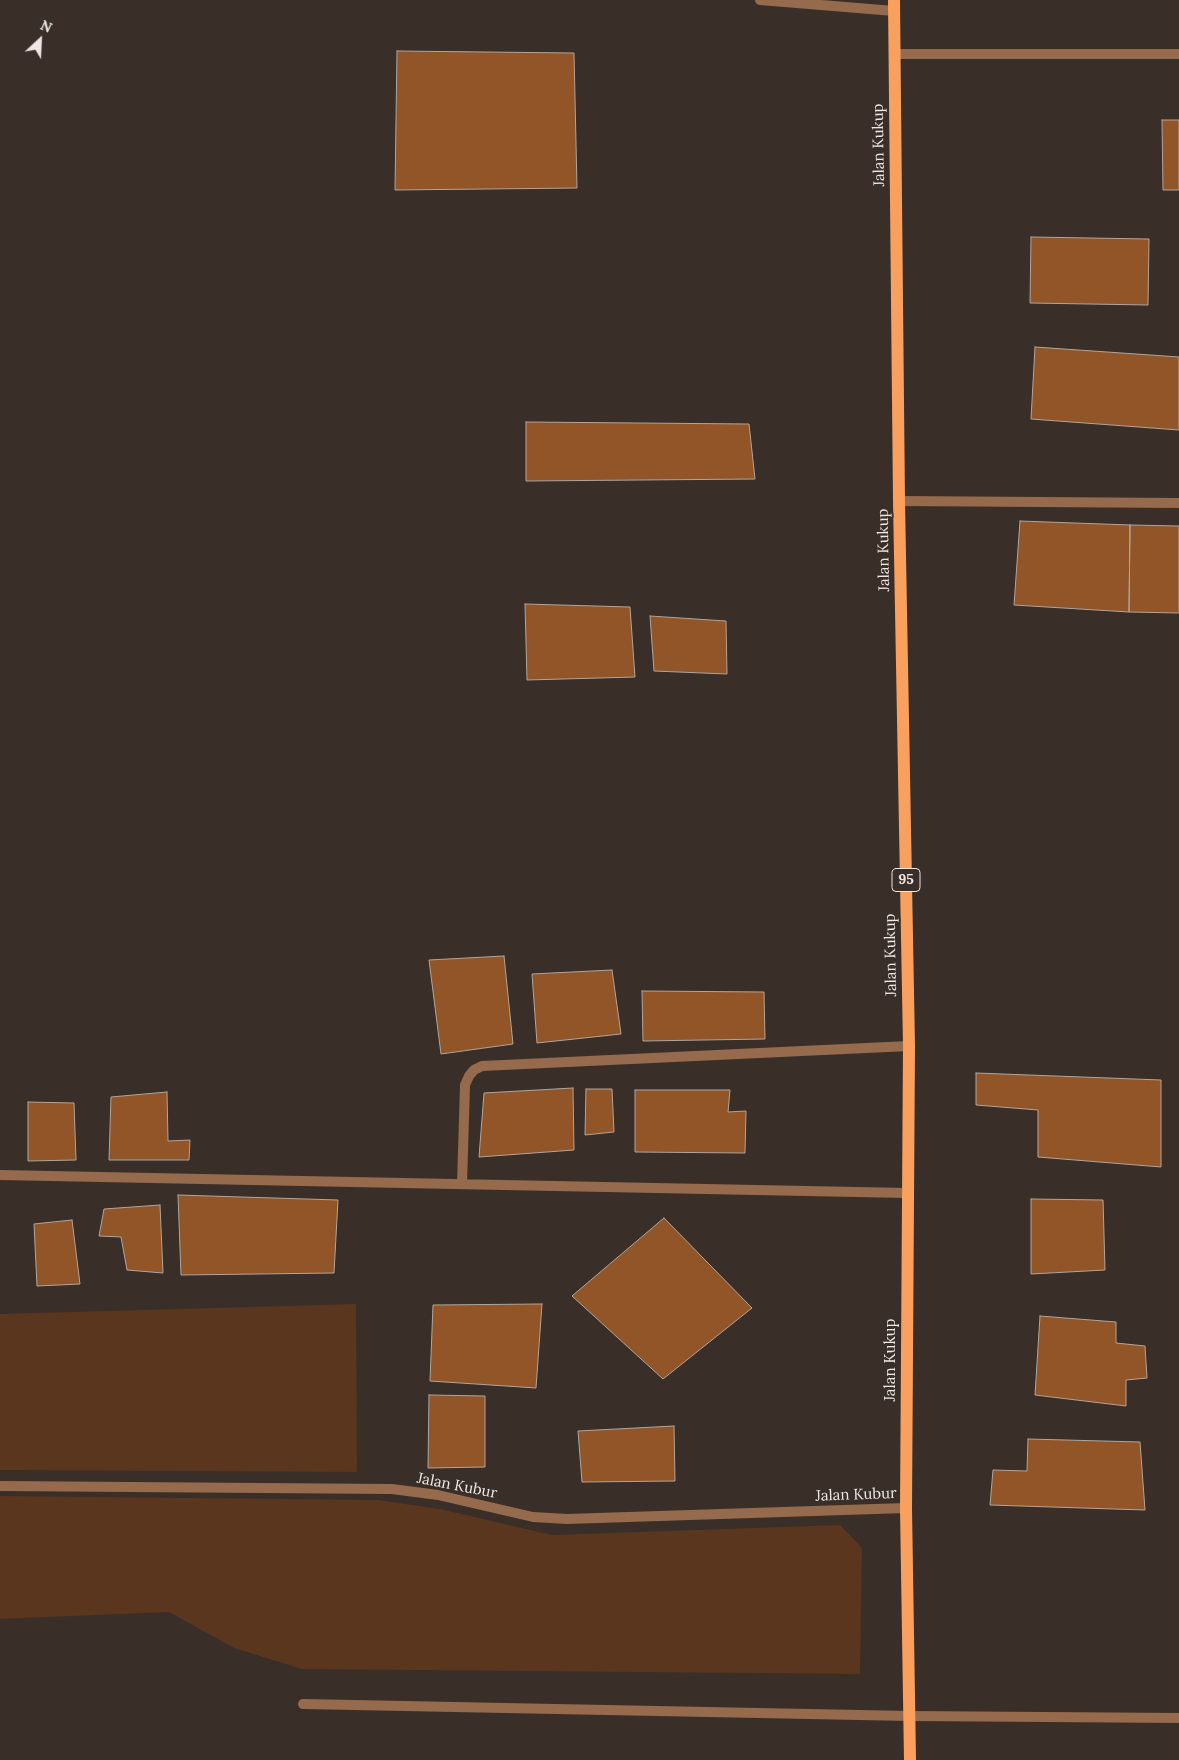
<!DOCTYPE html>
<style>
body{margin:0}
#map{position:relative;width:1179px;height:1760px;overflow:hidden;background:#392f28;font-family:Lora,serif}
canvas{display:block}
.north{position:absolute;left:15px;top:15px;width:50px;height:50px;-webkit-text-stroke:4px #392f28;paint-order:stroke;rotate:25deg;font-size:14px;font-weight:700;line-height:20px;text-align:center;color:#eee7e3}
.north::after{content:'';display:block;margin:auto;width:18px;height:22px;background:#eee7e3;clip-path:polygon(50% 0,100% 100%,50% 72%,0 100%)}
</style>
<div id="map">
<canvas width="1179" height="1760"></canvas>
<div class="north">N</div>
</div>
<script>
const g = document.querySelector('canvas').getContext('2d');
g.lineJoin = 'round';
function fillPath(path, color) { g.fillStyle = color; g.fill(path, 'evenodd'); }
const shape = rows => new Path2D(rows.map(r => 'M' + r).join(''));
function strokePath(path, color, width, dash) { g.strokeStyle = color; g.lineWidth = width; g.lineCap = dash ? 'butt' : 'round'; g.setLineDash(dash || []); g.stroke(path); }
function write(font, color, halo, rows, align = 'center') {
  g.font = font + ' Lora,serif'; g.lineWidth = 4; g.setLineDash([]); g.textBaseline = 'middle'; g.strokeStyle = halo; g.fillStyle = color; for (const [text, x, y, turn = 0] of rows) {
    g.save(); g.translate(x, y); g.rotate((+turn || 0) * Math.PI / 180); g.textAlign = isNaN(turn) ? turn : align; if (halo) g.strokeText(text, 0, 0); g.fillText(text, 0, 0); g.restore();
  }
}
fillPath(shape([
 [356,1304,357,1472,0,1470,0,1314],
 [0,1496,378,1500,440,1509,552,1535,840,1525,862,1548,860,1674,302,1669,234,1648,169,1612,0,1619]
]), '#59361d');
const building = shape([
 [397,51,574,53,577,188,395,190,397,51],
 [1162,120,1179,120,1179,190,1163,190,1162,120],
 [1031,237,1149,239,1148,305,1030,303,1031,237],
 [1035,347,1179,357,1179,430,1031,419,1035,347],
 [526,422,749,424,755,479,526,481,526,422],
 [1020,521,1130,525,1129,612,1014,605,1020,521],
 [1130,525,1179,526,1179,613,1129,612,1130,525],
 [525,604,630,607,635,677,527,680,525,604],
 [650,616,726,621,727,674,654,671,650,616],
 [504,956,513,1044,441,1054,429,960,504,956],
 [612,970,621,1034,537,1043,532,974,612,970],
 [642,991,764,992,765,1039,643,1041,642,991],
 [976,1073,1161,1080,1161,1167,1038,1157,1038,1110,976,1105,976,1073],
 [573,1088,574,1150,479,1157,484,1093,573,1088],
 [586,1089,612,1089,614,1132,585,1135,586,1089],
 [635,1090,730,1090,728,1112,746,1111,745,1153,635,1152,635,1090],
 [167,1092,168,1141,190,1140,189,1160,109,1160,111,1097,167,1092],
 [28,1102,74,1103,76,1160,28,1161,28,1102],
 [178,1195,338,1200,334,1273,181,1275,178,1195],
 [1031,1199,1103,1200,1105,1270,1031,1274,1031,1199],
 [160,1205,163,1273,127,1270,121,1237,99,1236,104,1209,160,1205],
 [664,1218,752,1308,663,1379,572,1296,664,1218],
 [72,1220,80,1284,37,1286,34,1224,72,1220],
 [542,1304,536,1388,430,1381,433,1305,542,1304],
 [1040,1316,1116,1322,1116,1343,1145,1346,1147,1378,1126,1380,1126,1406,1035,1395,1040,1316],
 [429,1395,485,1396,485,1467,428,1468,429,1395],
 [674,1426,675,1481,582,1482,578,1431,674,1426],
 [1028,1439,1140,1442,1145,1510,990,1505,993,1470,1027,1471,1028,1439]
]);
fillPath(building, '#915528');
strokePath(building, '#b2a59d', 1);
strokePath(shape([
 [760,0,894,11],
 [895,54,1179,54],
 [899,501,1179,503],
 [0,1175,907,1193],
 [462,1184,465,1085,469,1076,474,1070,482,1066,909,1046],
 [0,1486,392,1489,438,1495,533,1517,567,1519,906,1508],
 [303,1704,910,1716,1179,1718]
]), '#966a4c', 10);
strokePath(shape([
 [894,0,899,501,909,1046,906,1508,910,1760]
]), '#faa05e', 12);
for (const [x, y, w] of [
 [906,880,28]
]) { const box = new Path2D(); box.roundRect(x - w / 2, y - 11.5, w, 23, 4); g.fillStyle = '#392f28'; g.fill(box); strokePath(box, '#eee7e3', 1); }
write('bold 14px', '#eee7e3', null, [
 ["95",906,880]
]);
write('15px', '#eee7e3', '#392f28', [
 ["Jalan Kukup",879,145,-91],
 ["Jalan Kukup",884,550,-91],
 ["Jalan Kukup",891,955,-91],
 ["Jalan Kukup",891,1360,-90],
 ["Jalan Kubur",457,1486,11],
 ["Jalan Kubur",856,1495,-2]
]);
</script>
